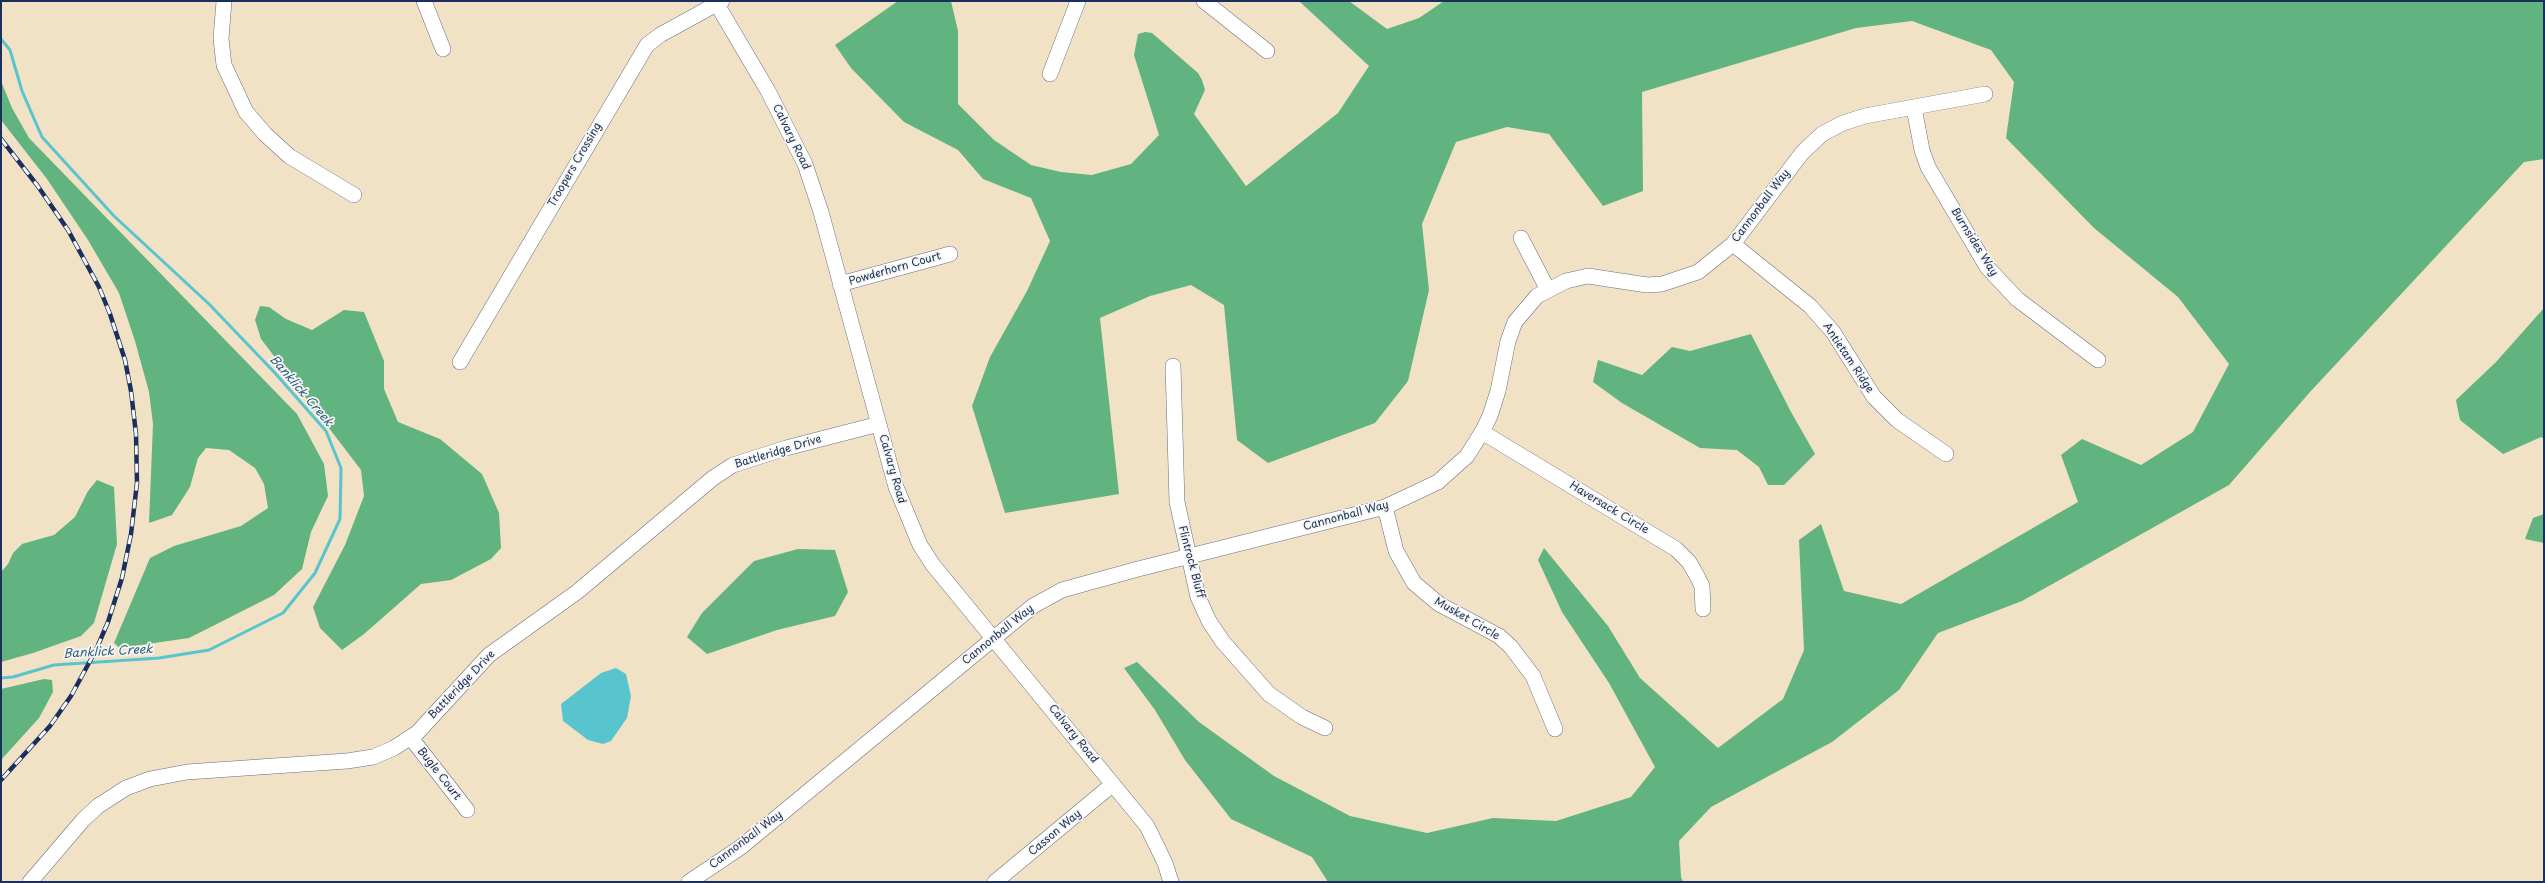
<!DOCTYPE html>
<style>
body{margin:0}
#map{position:relative;width:2545px;height:883px;overflow:hidden;background:#f1e2c6;font-family:"Playpen Sans",sans-serif}
canvas{display:block}
.frame{position:absolute;inset:0;border:2px solid #1b2f5e;pointer-events:none}
</style>
<div id="map">
<canvas width="2545" height="883"></canvas>
<div class="frame"></div>
</div>
<script>
const g = document.querySelector('canvas').getContext('2d');
g.lineJoin = 'round';
function fillPath(path, color) { g.fillStyle = color; g.fill(path, 'evenodd'); }
const shape = rows => new Path2D(rows.map(r => 'M' + r).join(''));
function strokePath(path, color, width, dash) { g.strokeStyle = color; g.lineWidth = width; g.lineCap = dash ? 'butt' : 'round'; g.setLineDash(dash || []); g.stroke(path); }
function write(font, color, halo, rows, align = 'center') {
  g.font = font + ' "Playpen Sans",sans-serif'; g.lineWidth = 3.5; g.setLineDash([]); g.textBaseline = 'middle'; g.strokeStyle = halo; g.fillStyle = color; for (const [text, x, y, turn = 0] of rows) {
    g.save(); g.translate(x, y); g.rotate((+turn || 0) * Math.PI / 180); g.textAlign = isNaN(turn) ? turn : align; if (halo) g.strokeText(text, 0, 0); g.fillText(text, 0, 0); g.restore();
  }
}
fillPath(shape([
 [898,1,951,1,958,31,958,104,994,140,1031,165,1061,172,1092,175,1131,164,1159,135,1134,55,1138,34,1145,32,1152,33,1198,73,1202,80,1205,90,1194,114,1246,186,1338,113,1369,66,1299,1,1349,1,1387,29,1419,18,1444,1,2544,1,2544,159,2524,162,2310,392,2229,485,2022,601,1938,633,1899,690,1832,742,1711,807,1679,841,1681,877,1683,882,1328,882,1312,857,1231,819,1185,760,1155,710,1124,668,1137,662,1199,722,1274,776,1350,816,1427,833,1493,818,1556,821,1631,797,1655,767,1609,683,1562,612,1538,560,1544,548,1608,626,1640,678,1718,748,1783,699,1804,650,1799,540,1821,524,1844,591,1901,604,2078,502,2061,455,2082,439,2141,465,2193,432,2229,364,2178,297,2094,228,2006,138,2014,82,1991,50,1912,21,1856,28,1642,92,1643,191,1603,206,1549,134,1507,127,1456,142,1422,224,1429,290,1408,381,1375,423,1268,463,1237,440,1224,305,1191,285,1150,296,1100,318,1119,494,1005,513,972,406,990,357,1027,291,1050,241,1031,198,983,179,958,150,904,122,851,68,835,45],
 [1,81,12,108,29,138,297,414,324,464,328,496,311,532,302,569,274,595,189,638,120,648,114,643,150,558,174,546,241,526,268,508,264,484,255,468,229,450,206,448,198,458,190,487,172,515,149,523,153,424,149,392,135,341,119,293,88,240,47,179,1,120],
 [260,306,269,307,286,319,312,330,344,310,364,312,384,361,384,389,398,422,440,439,482,474,499,513,501,548,491,559,451,580,421,584,364,634,342,650,320,628,313,607,345,545,364,496,361,470,261,339,255,320],
 [2544,308,2544,439,2541,437,2503,454,2460,420,2456,400,2496,362],
 [1751,334,1791,412,1815,454,1784,485,1768,485,1759,467,1737,450,1700,448,1622,403,1593,382,1598,360,1642,375,1672,347,1690,351],
 [97,480,114,487,117,544,94,623,81,636,33,653,1,662,1,572,8,564,13,553,22,544,54,535,75,517,88,491],
 [2544,514,2544,543,2525,539,2533,518],
 [798,549,835,550,848,592,835,616,777,630,707,654,687,637,702,613,754,561],
 [44,679,52,680,53,692,39,718,1,760,1,689]
]), '#61b380');
fillPath(shape([
 [616,668,626,674,631,696,627,718,611,741,603,744,588,740,563,721,561,704,601,673]
]), '#58c5ce');
strokePath(shape([
 [1,39,10,50,22,91,42,137,114,216,209,304,275,373,326,431,341,468,340,519,315,573,283,613,209,650,159,658,54,665,13,677,1,678]
]), '#58c5ce', 3);
const minor = shape([
 [224,1,221,39,224,65,246,112,265,134,289,156,354,195],
 [424,1,443,49],
 [715,1,768,91,805,164,821,212,896,487,920,545,933,565,1147,826,1165,863,1171,882],
 [1204,1,1267,51],
 [1050,74,1078,1],
 [1914,108,1922,150,1928,167,1987,267,2017,299,2098,360],
 [1521,238,1548,290],
 [1733,244,1810,306,1833,332,1874,397,1897,420,1946,454],
 [840,284,950,254],
 [460,362,647,45,660,35,722,1],
 [1173,366,1177,502,1198,597,1209,621,1223,642,1269,694,1302,717,1325,728],
 [1482,432,1676,549,1689,562,1697,576,1702,586,1703,609],
 [1385,507,1396,551,1414,583,1439,604,1499,636,1511,647,1533,676,1555,729],
 [411,738,467,810],
 [30,882,83,820,98,806,126,788,150,779,187,772,347,761,373,757,394,748,417,733,489,655,577,592,713,478,733,465,786,448,879,424],
 [689,882,741,847,1033,606,1062,590,1138,569,1385,507,1438,482,1467,456,1482,432,1490,416,1498,391,1508,341,1515,322,1537,296,1566,281,1588,276,1647,285,1662,284,1698,272,1733,244,1802,153,1822,134,1843,123,1865,116,1985,94],
 [995,882,1113,784]
]);
strokePath(minor, '#666e82', 16);
strokePath(minor, '#fff', 15);
const rail = shape([
 [1,139,37,185,68,230,99,287,110,314,125,360,131,391,136,434,137,483,131,534,122,578,108,622,96,650,71,696,50,726,1,780]
]);
strokePath(rail, '#1b2f5e', 4.5);
strokePath(rail, '#f6f6f2', 3, [9]);
write('11px', '#1b2f5e', '#f6f6f2', [
 ["Calvary Road",791,137,64],
 ["Troopers Crossing",575,165,-60],
 ["Cannonball Way",1761,206,-53],
 ["Burnsides Way",1974,242,58],
 ["Powderhorn Court",895,269,-16],
 ["Antietam Ridge",1848,358,56],
 ["Battleridge Drive",778,452,-17],
 ["Calvary Road",892,469,74],
 ["Haversack Circle",1609,508,31],
 ["Cannonball Way",1346,516,-15],
 ["Flintrock Bluff",1191,562,75],
 ["Musket Circle",1467,619,30],
 ["Cannonball Way",998,635,-39],
 ["Battleridge Drive",462,685,-46],
 ["Calvary Road",1073,734,51],
 ["Bugle Court",439,774,52],
 ["Casson Way",1055,833,-40],
 ["Cannonball Way",746,840,-37]
]);
write('italic 12px', '#2d5c80', '#f6f6f2', [
 ["Banklick Creek",301,391,49],
 ["Banklick Creek",108,652,-3]
]);
</script>
